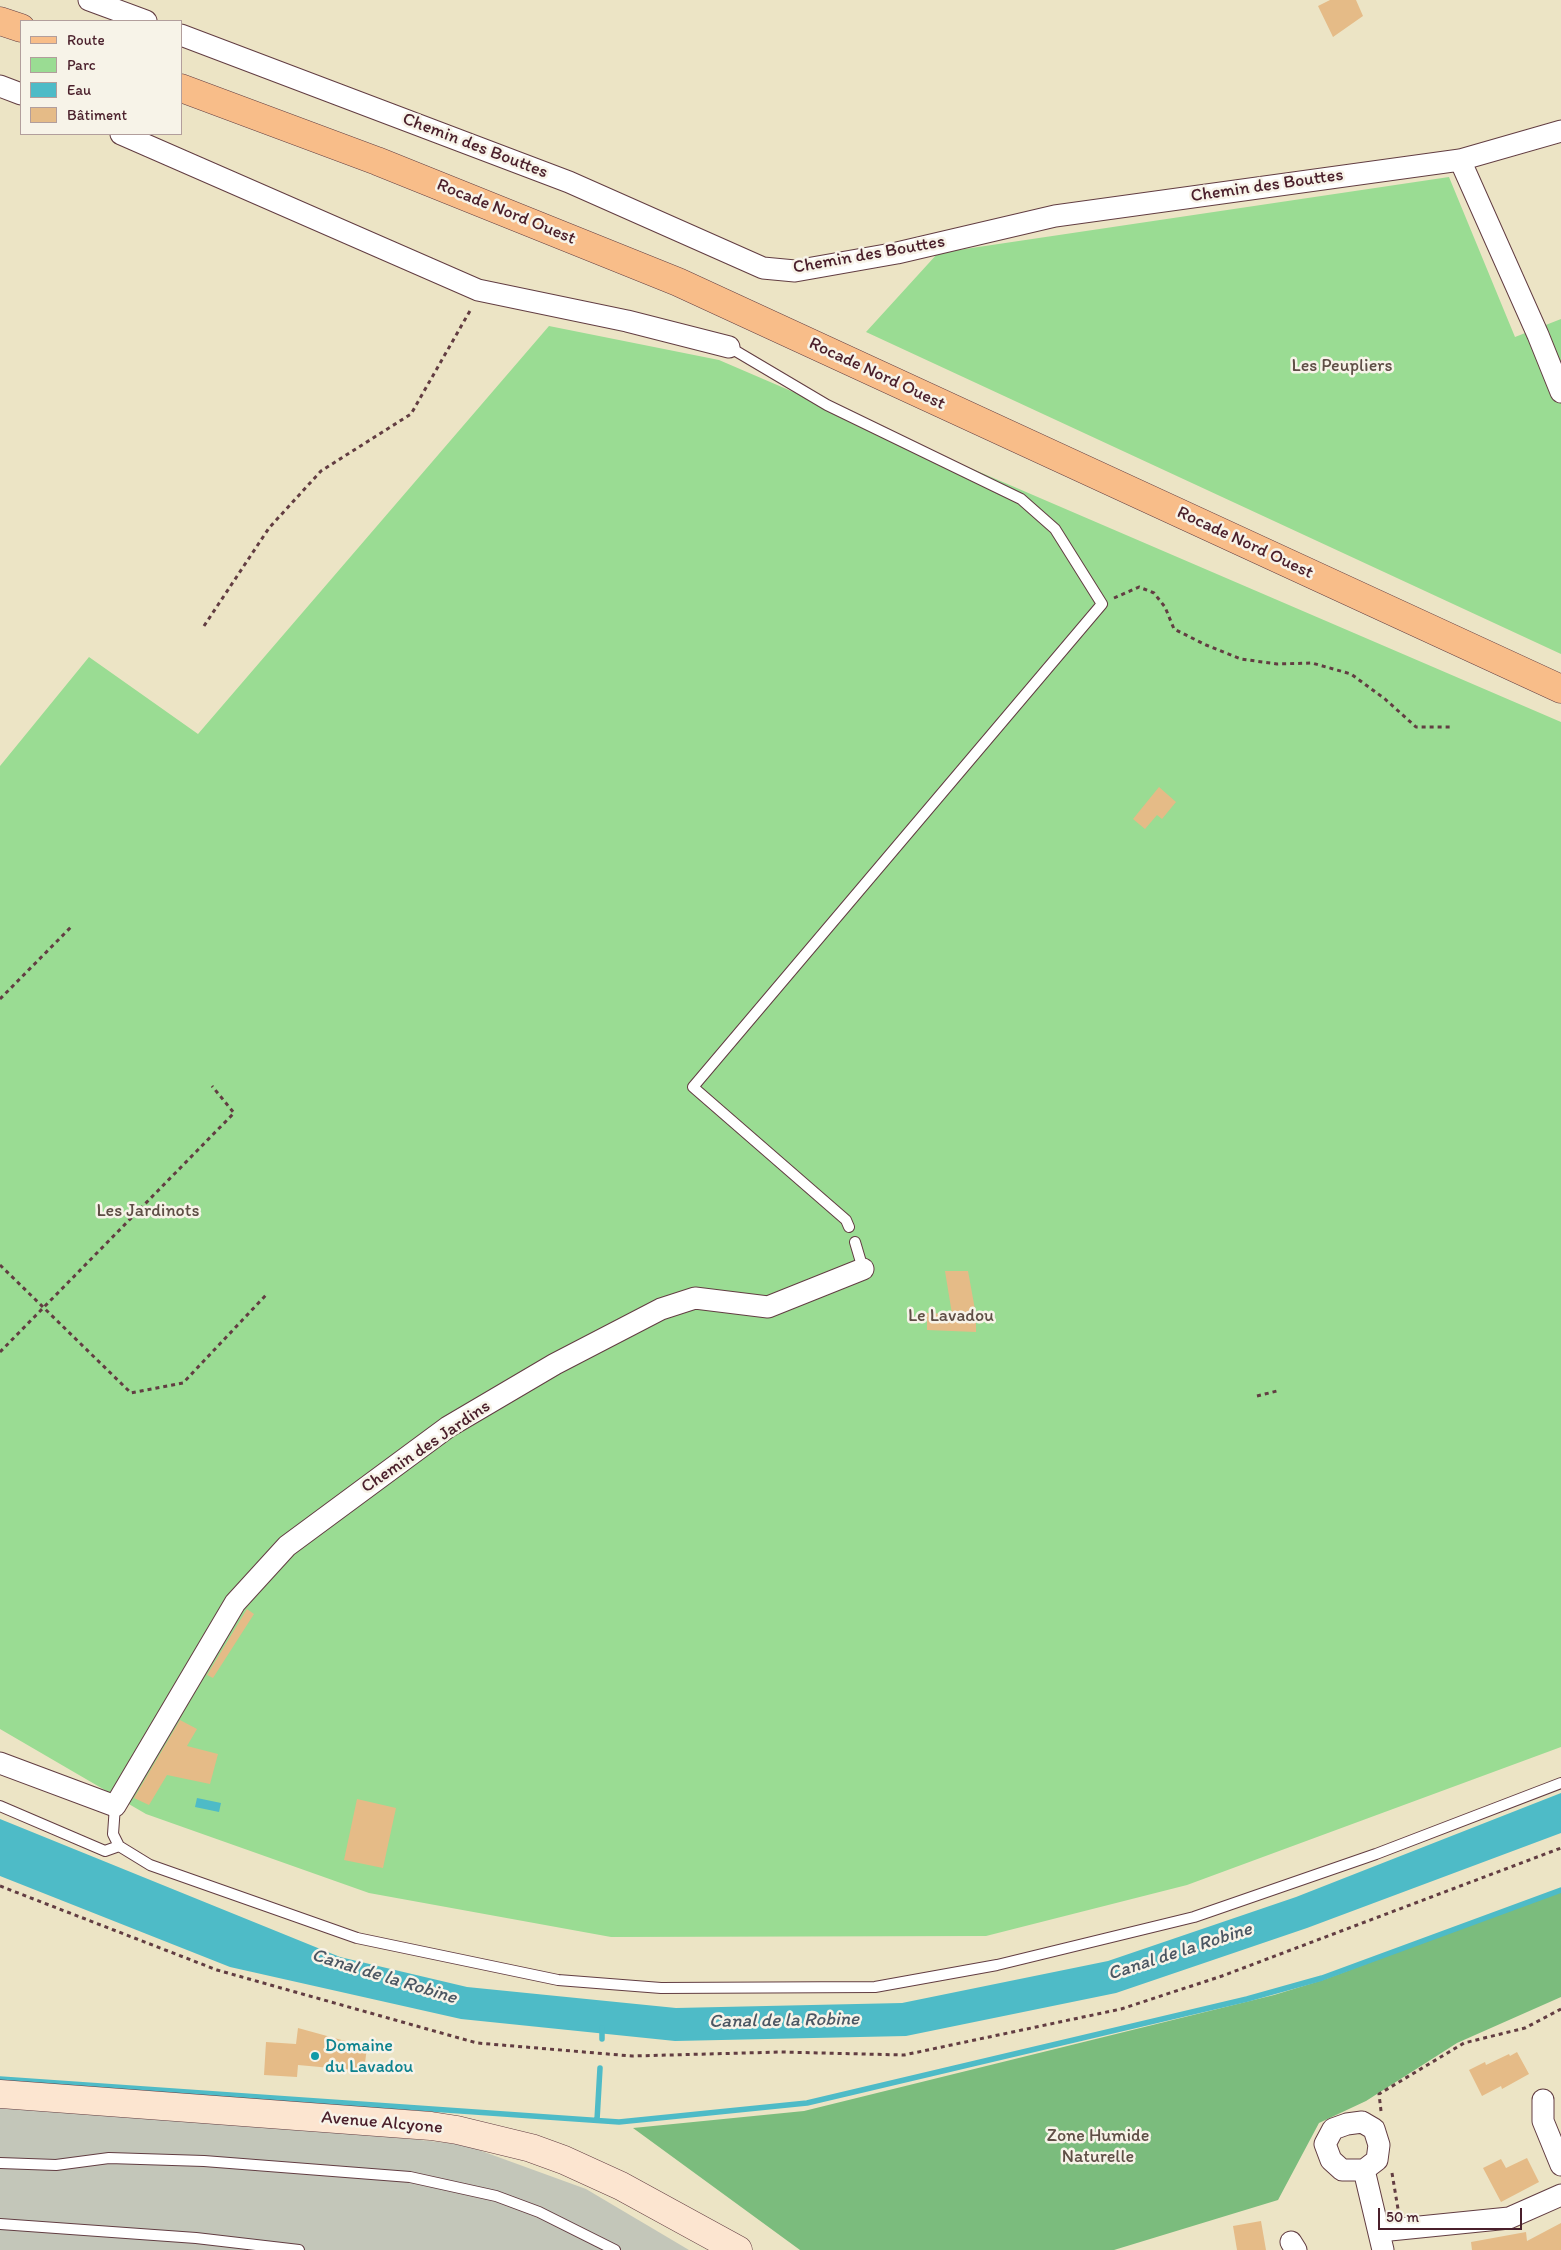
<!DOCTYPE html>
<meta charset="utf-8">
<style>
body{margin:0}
#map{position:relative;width:1561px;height:2250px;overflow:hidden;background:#ece4c5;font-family:Itim,sans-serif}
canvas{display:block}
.legend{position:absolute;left:20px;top:20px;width:162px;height:115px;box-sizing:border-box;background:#f7f3e8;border:1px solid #b29e9c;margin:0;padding:6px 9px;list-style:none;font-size:15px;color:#4a1f2b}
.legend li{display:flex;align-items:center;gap:10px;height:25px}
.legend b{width:25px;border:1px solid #b29e9c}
.scale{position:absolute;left:1378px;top:2208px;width:144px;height:22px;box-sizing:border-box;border:2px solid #4a1f2b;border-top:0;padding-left:6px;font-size:15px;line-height:18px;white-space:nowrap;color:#4a1f2b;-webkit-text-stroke:4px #f7f3e8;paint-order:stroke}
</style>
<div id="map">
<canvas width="1561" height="2250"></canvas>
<ul class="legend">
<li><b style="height:6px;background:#f8bd89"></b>Route</li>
<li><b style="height:14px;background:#9adc93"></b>Parc</li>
<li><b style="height:14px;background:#4ebbc7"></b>Eau</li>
<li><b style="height:14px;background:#e5bb87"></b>Bâtiment</li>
</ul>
<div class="scale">50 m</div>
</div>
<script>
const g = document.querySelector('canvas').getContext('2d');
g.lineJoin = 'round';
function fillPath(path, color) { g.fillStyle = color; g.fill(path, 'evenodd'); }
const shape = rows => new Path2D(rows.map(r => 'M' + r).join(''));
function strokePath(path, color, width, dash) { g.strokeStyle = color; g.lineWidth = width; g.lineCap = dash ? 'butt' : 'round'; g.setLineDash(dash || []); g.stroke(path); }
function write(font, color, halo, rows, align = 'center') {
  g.font = font + ' Itim,sans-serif'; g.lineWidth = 5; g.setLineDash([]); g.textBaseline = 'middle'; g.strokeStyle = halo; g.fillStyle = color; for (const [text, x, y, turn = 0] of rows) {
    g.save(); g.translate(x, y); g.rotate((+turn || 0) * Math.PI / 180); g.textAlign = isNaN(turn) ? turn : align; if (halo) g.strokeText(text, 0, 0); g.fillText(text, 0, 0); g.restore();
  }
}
fillPath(shape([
 [0,2107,341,2131,465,2145,586,2189,689,2250,0,2250]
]), '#c3c6b9');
fillPath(shape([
 [1449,177,1515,337,1561,319,1561,654,866,332,938,253],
 [549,326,719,360,1561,722,1561,1747,1187,1885,986,1936,611,1937,369,1893,146,1814,0,1729,0,766,89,657,198,734]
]), '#9adc93');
fillPath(shape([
 [1561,1891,1561,1997,1457,2043,1366,2101,1319,2123,1278,2200,1114,2250,800,2250,633,2128,804,2111,1274,1995,1323,1980]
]), '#7bbc7d');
fillPath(shape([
 [1561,1793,1561,1833,1307,1928,1116,1993,906,2036,675,2041,461,2019,230,1967,0,1876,0,1819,340,1957,467,1987,676,2008,902,2003,1108,1961,1296,1897],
 [197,1798,221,1803,219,1812,195,1807]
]), '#4ebbc7');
strokePath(shape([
 [602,2039,602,2028],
 [0,2079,619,2122,807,2103,1247,1999,1322,1978,1561,1890],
 [597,2120,600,2068]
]), '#4ebbc7', 5.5);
fillPath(shape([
 [1330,0,1356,0,1363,16,1333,37,1318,6],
 [1159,787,1176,802,1162,819,1157,815,1145,829,1133,819],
 [945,1271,968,1271,976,1315,976,1332,927,1330,927,1313,952,1314],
 [247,1609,254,1614,213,1678,207,1675],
 [180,1720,197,1729,187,1746,218,1754,210,1784,167,1775,149,1805,134,1798],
 [357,1799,396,1808,383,1868,344,1860],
 [298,2028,367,2047,364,2071,298,2065,297,2077,264,2075,266,2042,296,2044],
 [1517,2052,1529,2074,1502,2089,1501,2086,1482,2096,1469,2070,1485,2062,1486,2065,1509,2054,1510,2056],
 [1527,2158,1539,2182,1501,2202,1483,2168,1501,2159,1506,2168],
 [1261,2221,1266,2250,1237,2250,1233,2226],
 [1561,2223,1561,2250,1472,2250,1471,2242,1526,2232,1527,2241]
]), '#e5bb87');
const lane = shape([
 [729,347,827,405,1021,499,1055,529,1102,604,693,1087,846,1220,849,1227],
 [855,1242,863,1269],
 [0,1806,105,1851,119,1846],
 [115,1806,113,1834,119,1846,150,1865,357,1938,558,1980,661,1988,875,1987,997,1965,1194,1917,1376,1854,1561,1783],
 [0,2163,56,2165,109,2158,204,2161,410,2177,496,2196,539,2212,615,2250],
 [0,2224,196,2238,299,2250]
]);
const street = shape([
 [89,0,146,21],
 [181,35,569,182,763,268,795,271,897,253,1055,216,1460,160,1561,131],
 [0,86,21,94],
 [121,134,478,290,627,321,729,347],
 [1460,160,1538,335,1561,392],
 [0,1763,115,1806,235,1603,287,1546,448,1427,555,1364,661,1309,695,1298,768,1307,863,1269],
 [1543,2100,1543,2121,1561,2165],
 [1362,2122,1374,2129,1379,2145,1377,2160,1364,2170,1342,2170,1331,2160,1325,2144,1333,2129,1347,2124,1362,2122],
 [1364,2170,1383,2250],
 [1380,2231,1509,2218,1561,2195],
 [1291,2242,1296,2250]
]);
const secondary = shape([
 [0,2094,431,2126,457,2130,531,2148,564,2160,621,2186,738,2250]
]);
const primary = shape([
 [0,21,21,28],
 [181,88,377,161,678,282,1561,689]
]);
strokePath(lane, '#623d42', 12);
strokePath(street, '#623d42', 23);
strokePath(secondary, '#623d42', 29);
strokePath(primary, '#623d42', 29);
strokePath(shape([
 [1114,598,1139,587,1154,593,1165,607,1174,629,1206,645,1241,659,1277,664,1312,663,1351,674,1385,699,1416,727,1453,727],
 [204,626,269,528,321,471,411,414,471,309],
 [0,999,71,927],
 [0,1265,131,1393,183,1383,266,1295],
 [0,1352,234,1113,212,1086],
 [1257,1396,1277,1391],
 [0,1886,217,1970,477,2043,632,2056,781,2052,904,2055,1121,2009,1222,1976,1561,1848],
 [1381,2111,1379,2094,1464,2043,1525,2028,1561,2009],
 [1392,2173,1398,2209]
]), '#623d42', 3, [4, 4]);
strokePath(lane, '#fff', 10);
strokePath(street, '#fff', 21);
strokePath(secondary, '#fce5d0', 28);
strokePath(primary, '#f8bd89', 28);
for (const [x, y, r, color] of [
 [315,2056,5,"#0f9aa8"]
]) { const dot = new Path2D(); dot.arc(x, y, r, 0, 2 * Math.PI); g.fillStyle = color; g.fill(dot); strokePath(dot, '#f7f3e8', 2); }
write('18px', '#4a1f2b', '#f7f3e8', [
 ["Chemin des Bouttes",475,146,21],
 ["Chemin des Bouttes",1267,186,-8],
 ["Rocade Nord Ouest",506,212,22],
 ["Chemin des Bouttes",869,255,-10],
 ["Rocade Nord Ouest",877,374,25],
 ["Rocade Nord Ouest",1245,543,25],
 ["Chemin des Jardins",426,1447,-34],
 ["Avenue Alcyone",382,2123,5]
]);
write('18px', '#5e4e45', '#f7f3e8', [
 ["Les Peupliers",1342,366],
 ["Les Jardinots",148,1211],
 ["Le Lavadou",951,1316],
 ["Zone Humide",1098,2136],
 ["Naturelle",1098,2157]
]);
write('18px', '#0d838f', '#f7f3e8', [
 ["Domaine",325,2046],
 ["du Lavadou",325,2067]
], 'left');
write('italic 19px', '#4b5662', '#f7f3e8', [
 ["Canal de la Robine",1180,1952,-18],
 ["Canal de la Robine",384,1977,17],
 ["Canal de la Robine",784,2021,-1]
]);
</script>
